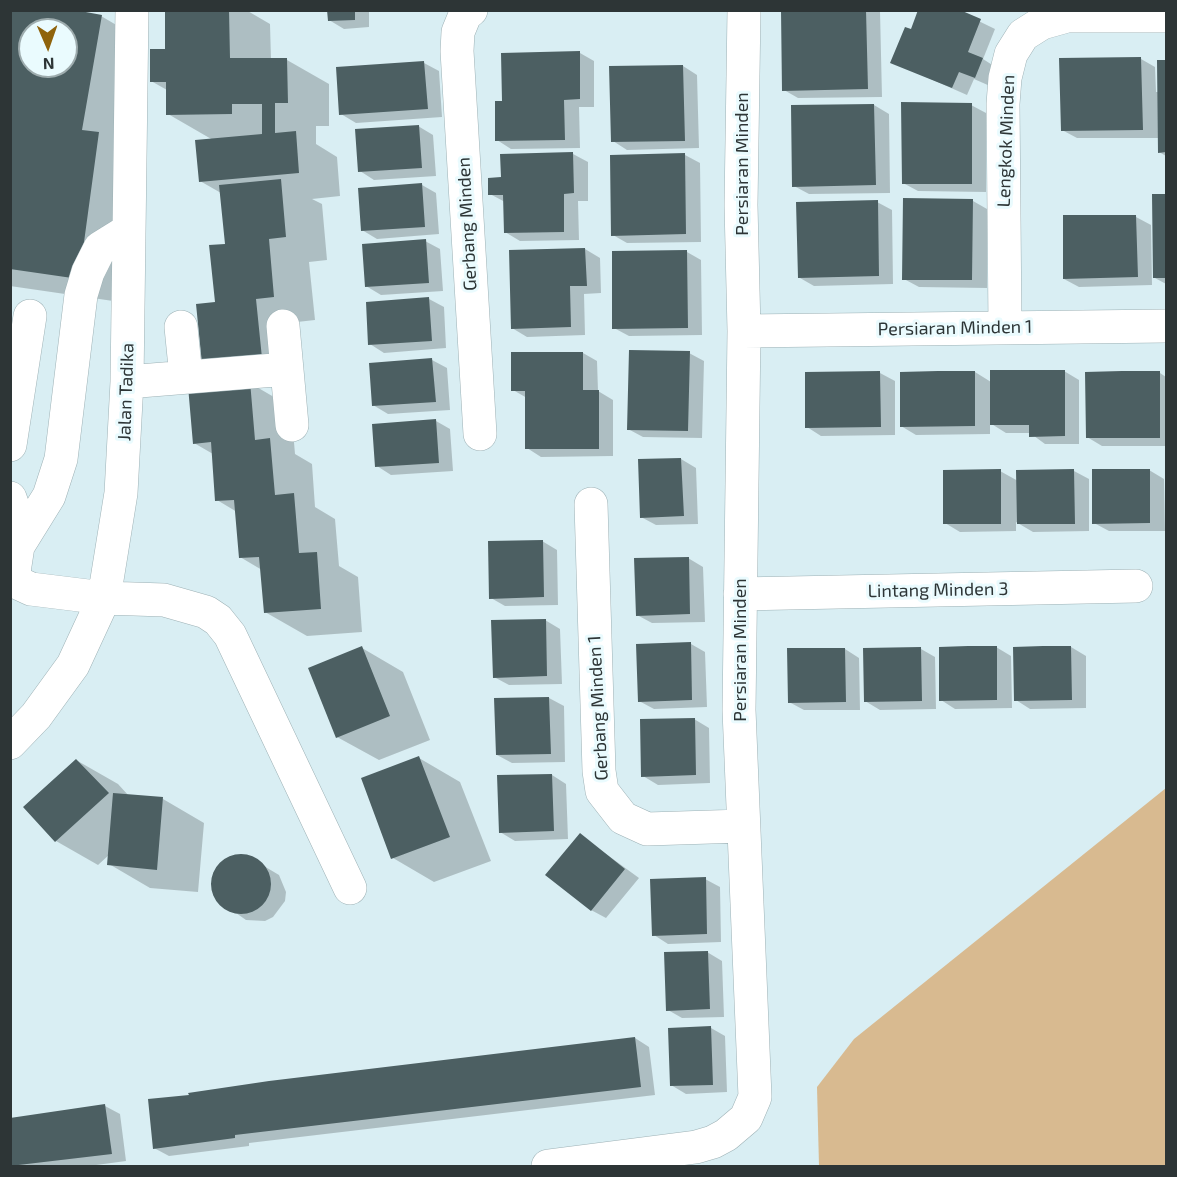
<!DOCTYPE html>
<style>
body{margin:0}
#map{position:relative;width:1177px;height:1177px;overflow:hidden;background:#d9eef3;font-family:"Exo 2",sans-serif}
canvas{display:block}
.frame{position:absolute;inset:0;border:12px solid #2d3536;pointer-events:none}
.north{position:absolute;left:18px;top:18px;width:60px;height:60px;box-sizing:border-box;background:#eafbfe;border:2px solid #9eacae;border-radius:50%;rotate:178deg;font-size:16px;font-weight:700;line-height:24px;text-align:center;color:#2d3536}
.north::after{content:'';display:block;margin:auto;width:21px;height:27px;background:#8f630c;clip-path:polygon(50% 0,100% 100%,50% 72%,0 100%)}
</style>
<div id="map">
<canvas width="1177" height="1177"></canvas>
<div class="frame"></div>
<div class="north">N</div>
</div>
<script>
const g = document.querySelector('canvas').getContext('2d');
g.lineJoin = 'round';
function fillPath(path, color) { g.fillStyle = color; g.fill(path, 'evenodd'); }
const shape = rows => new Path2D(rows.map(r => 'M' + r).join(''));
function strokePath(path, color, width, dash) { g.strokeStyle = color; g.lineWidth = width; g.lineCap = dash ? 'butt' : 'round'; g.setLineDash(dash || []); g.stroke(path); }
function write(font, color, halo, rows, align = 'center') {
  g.font = font + ' "Exo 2",sans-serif'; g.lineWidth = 6; g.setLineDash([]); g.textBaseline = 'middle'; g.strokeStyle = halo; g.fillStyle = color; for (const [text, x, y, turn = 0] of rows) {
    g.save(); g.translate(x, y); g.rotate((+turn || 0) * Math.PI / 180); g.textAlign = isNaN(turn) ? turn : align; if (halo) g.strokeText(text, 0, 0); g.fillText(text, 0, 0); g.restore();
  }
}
fillPath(shape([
 [1166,788,1166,1166,819,1166,817,1087,854,1039]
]), '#d8ba90');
fillPath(shape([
 [10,10,101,16,142,40,120,302,10,286],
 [30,30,66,30,66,66,30,66],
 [167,10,246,10,270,24,271,60,287,60,329,84,329,126,316,126,316,144,337,157,340,196,312,199,322,204,327,260,309,262,315,320,297,322,255,386,291,407,295,454,312,464,315,507,335,519,339,566,358,577,362,632,307,636,265,612,262,570,240,557,237,512,217,500,213,454,194,443,239,383,217,303,226,245,221,193,200,181,213,140,168,114,167,90,151,81,167,50],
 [328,10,369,10,369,27,344,29,329,20],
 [782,10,880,11,882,97,798,98,784,90],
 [956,10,995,29,983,59,997,68,990,86,974,79,967,95,892,62,912,31],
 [580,53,594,61,594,107,579,107,580,148,511,149,497,140,504,102],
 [1141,59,1155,67,1156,92,1159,92,1158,61,1166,61,1166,156,1159,152,1159,138,1077,138,1062,130],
 [424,63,439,71,442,117,356,123,341,114],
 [683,66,697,75,699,148,627,150,613,141],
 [874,105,889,114,890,193,809,194,794,186,792,107],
 [971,105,986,113,986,192,918,191,903,183],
 [418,126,433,135,436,176,374,180,360,171],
 [573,154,588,162,588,201,578,201,579,240,520,241,505,232,505,202,490,194,502,179,502,155],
 [685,155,700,163,701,242,627,243,613,235],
 [422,185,436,193,439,234,377,239,362,230],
 [1153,196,1166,196,1166,284,1155,278],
 [973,201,987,209,987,288,919,287,904,279],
 [877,202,892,210,893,284,814,286,800,278],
 [1136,217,1151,225,1152,285,1079,287,1064,279],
 [425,241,440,249,443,291,381,295,366,286],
 [585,249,600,258,601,293,584,294,585,335,527,337,512,328],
 [687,252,701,260,702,335,629,336,614,328],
 [429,299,444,307,446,348,384,353,370,344,367,303],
 [583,353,597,361,598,391,613,400,613,456,541,457,527,448,527,398,513,390],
 [689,353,704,361,702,438,643,437,628,429],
 [432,360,447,368,450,410,388,414,373,405],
 [1064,371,1079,380,1079,444,1045,444,1030,433,1006,433,990,423,990,434,916,435,901,426,975,372,991,382],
 [880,373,895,381,895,435,821,436,807,427],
 [1160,373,1166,377,1166,446,1102,446,1087,437],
 [436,421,450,429,453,471,391,475,377,466],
 [681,459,696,468,698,524,656,525,641,517,639,461],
 [1149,470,1164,479,1165,531,1109,531,1094,523],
 [1000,471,1018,481,1074,471,1089,479,1089,531,1033,532,1016,522,1016,531,960,532,945,523],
 [542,541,557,550,558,605,505,606,491,598],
 [688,558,703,567,705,622,652,623,637,615],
 [545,620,560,629,562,684,509,685,494,677],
 [691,644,705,652,707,707,654,709,639,701],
 [996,647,1011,656,1012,708,955,709,941,700],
 [1071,647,1086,656,1086,708,1030,709,1016,700,1015,648],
 [362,648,403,672,430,740,379,760,337,737],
 [845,649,859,658,860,710,804,710,789,702],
 [921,649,935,657,936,709,880,710,865,701],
 [549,698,564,706,565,762,512,763,497,755],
 [694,719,709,728,710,783,658,785,643,776],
 [419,758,460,782,491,861,434,882,393,858],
 [76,760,118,784,129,796,163,799,204,823,198,892,150,888,109,864,110,854,98,865,56,841],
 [552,775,566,784,568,839,515,841,500,832],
 [580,835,639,878,606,918,591,910],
 [247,856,279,875,286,892,285,901,273,917,265,921,246,920,216,899,212,881,215,871,228,858],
 [705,879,720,887,721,942,668,944,654,935],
 [707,952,722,961,724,1017,682,1018,668,1010],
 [711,1028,725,1036,727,1092,686,1094,671,1085],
 [635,1038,649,1047,655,1095,249,1143,249,1146,169,1156,154,1148,191,1097],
 [105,1106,120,1114,126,1161,89,1166,10,1166,10,1119]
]), '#0003');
fillPath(shape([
 [10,10,75,10,102,15,82,130,99,132,79,279,10,269],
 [30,30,66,30,66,66,30,66],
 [165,10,229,10,230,58,287,58,288,103,275,103,275,133,296,131,299,173,199,182,195,140,262,134,262,104,232,104,232,114,166,115,166,82,150,82,150,49,165,49],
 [327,10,355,10,355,20,328,21],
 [781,10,866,10,868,89,782,91],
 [918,10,960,10,981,19,968,52,983,58,975,78,959,72,952,88,890,63,905,27,911,29],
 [580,51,580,99,564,100,565,140,495,141,495,101,502,101,501,53],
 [1141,57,1143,130,1061,131,1059,58],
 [1157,60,1166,60,1166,152,1158,153],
 [424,61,428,109,339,115,336,67],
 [683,65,685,141,611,142,609,66],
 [901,102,972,103,972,184,902,184],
 [874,104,876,185,792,187,791,105],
 [419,125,422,168,358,172,355,129],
 [573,152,574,193,564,194,564,232,504,233,503,195,488,195,488,178,501,177,500,154],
 [685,153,686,234,611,236,610,155],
 [281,179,286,237,269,239,274,297,256,299,262,358,202,364,196,304,215,302,209,245,225,244,219,185],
 [422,183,425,227,361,231,358,188],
 [1152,194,1166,194,1166,278,1153,278],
 [903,198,973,199,972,280,902,280],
 [878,200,879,276,798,278,796,202],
 [1063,215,1136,215,1138,277,1063,279],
 [426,239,429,283,365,287,362,244],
 [585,248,587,286,570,286,571,327,511,329,509,250],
 [687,250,688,328,612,329,612,251],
 [429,297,432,341,368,345,366,302],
 [629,350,690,351,688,431,627,430],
 [511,352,583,352,583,390,599,390,599,449,525,449,525,391,511,391],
 [432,358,436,402,372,406,369,363],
 [990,370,1065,370,1065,436,1029,437,1029,425,990,425],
 [880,371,881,427,805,428,805,372],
 [938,371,975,371,975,426,900,427,900,372],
 [1122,371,1160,371,1160,438,1086,438,1085,372],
 [250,381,255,440,270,438,275,495,294,493,299,553,317,552,321,609,264,613,259,557,239,558,234,500,215,501,211,442,193,444,188,386],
 [436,419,439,463,375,467,372,424],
 [681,458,684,516,640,518,638,459],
 [1001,469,1001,524,943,524,943,470],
 [1074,469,1075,524,1017,524,1016,470],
 [1092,469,1150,469,1150,523,1092,524],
 [543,540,544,597,489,599,488,541],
 [689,557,690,614,636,616,634,558],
 [546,619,547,676,493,678,491,620],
 [691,642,692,700,638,702,636,644],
 [362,646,390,716,336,738,308,668],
 [968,646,997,646,997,700,939,701,939,647],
 [1043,646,1071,646,1072,700,1014,701,1013,647],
 [921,647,922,701,864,702,863,648],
 [787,648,845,648,846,702,788,703],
 [549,697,551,754,496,755,494,698],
 [695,718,696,775,641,777,640,719],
 [419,756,450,837,391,859,361,778],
 [76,759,109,793,55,842,23,807],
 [552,774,554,831,499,833,497,775],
 [113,793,163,797,157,870,107,865],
 [580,833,625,869,591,911,545,875],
 '211 884a30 30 0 1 1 60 0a30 30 0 1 1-60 0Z',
 [706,877,707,934,652,936,650,879],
 [708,951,710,1009,666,1011,664,952],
 [711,1026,713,1085,670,1086,668,1028],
 [635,1037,641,1087,235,1135,235,1138,153,1149,148,1099,189,1095,188,1093,269,1081],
 [105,1104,112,1154,10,1166,10,1118]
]), '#4c5f62');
const minor = shape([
 [471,10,465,15,458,32,457,51,480,434],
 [129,230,100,248,88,272,81,295,61,459,49,496,18,546,14,572,18,583,31,589,104,598,164,600,206,612,218,620,230,635,350,888],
 [283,326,292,425],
 [181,327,186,377],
 [1005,327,1003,104,1005,78,1011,54,1023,35,1042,23,1067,16,1166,16],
 [744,331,1166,326],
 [127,382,287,369],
 [10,445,30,316],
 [10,498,23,535],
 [591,504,599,771,602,791,623,818,647,829,743,826],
 [740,594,1136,586],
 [10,743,36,716,73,665,104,598,121,493,127,382,132,10],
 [548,1166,696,1147,713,1142,726,1135,746,1118,755,1097,739,710,744,331,741,205,744,10]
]);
strokePath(minor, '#9db1b5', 34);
strokePath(minor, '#fff', 33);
write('18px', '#2d3536', '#eafbfe', [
 ["Lengkok Minden",1006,141,-88],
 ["Persiaran Minden",742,164,-90],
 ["Gerbang Minden",467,224,-93],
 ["Persiaran Minden 1",955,328,-1],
 ["Jalan Tadika",126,392,-88],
 ["Lintang Minden 3",938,590,-1],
 ["Persiaran Minden",740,650,-90],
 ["Gerbang Minden 1",598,708,-93]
]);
</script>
